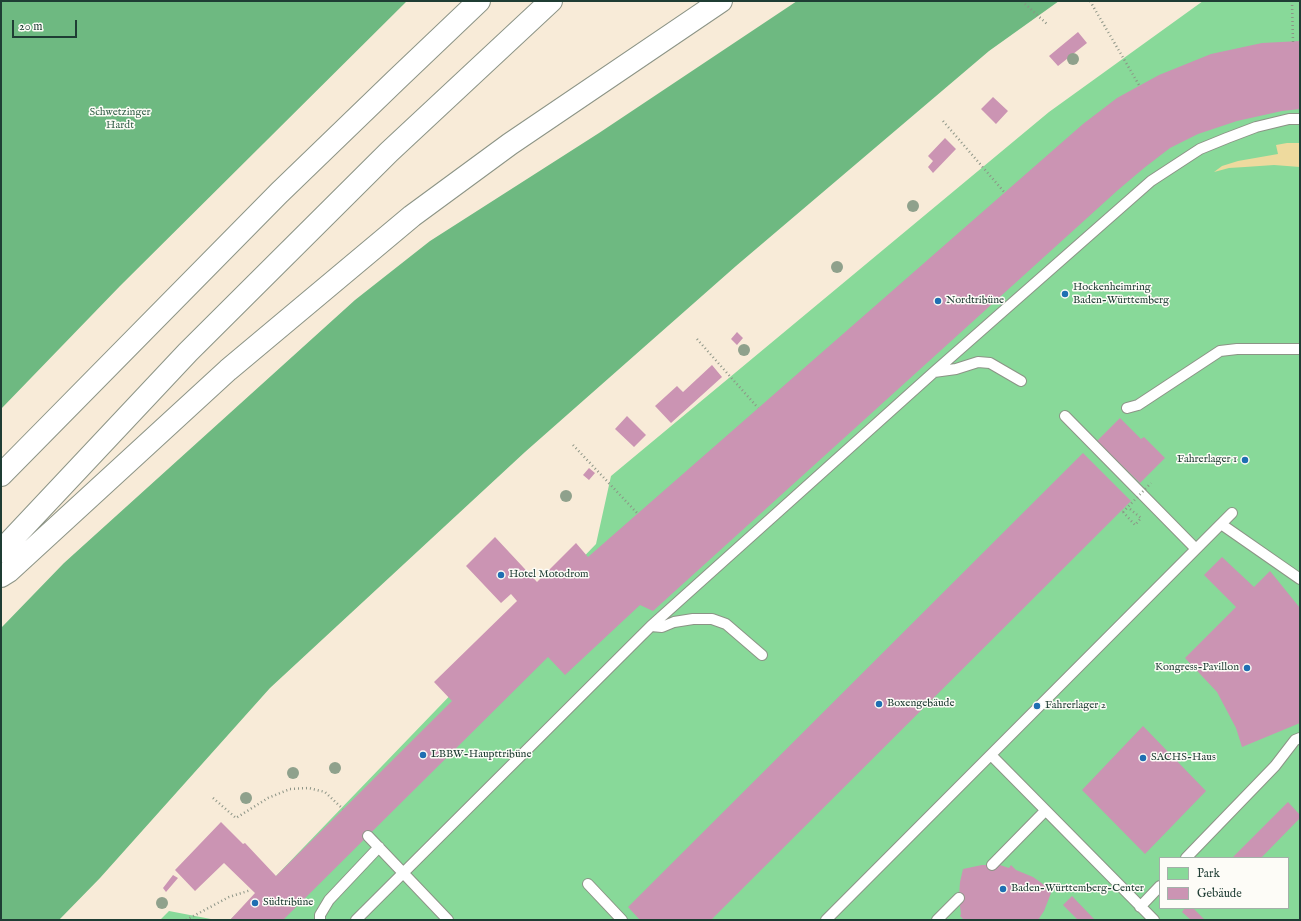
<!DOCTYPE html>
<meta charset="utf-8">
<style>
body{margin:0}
#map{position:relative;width:1301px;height:921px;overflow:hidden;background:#f8ebd8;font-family:"IM FELL English",serif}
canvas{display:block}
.frame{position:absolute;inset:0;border:2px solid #1f3d34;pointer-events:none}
.legend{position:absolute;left:1159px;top:857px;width:130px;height:52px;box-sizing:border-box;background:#fdfcf7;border:1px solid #a4b0a9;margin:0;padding:5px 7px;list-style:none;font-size:12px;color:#1f3d34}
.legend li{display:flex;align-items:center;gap:8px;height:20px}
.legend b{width:20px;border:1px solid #a4b0a9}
.scale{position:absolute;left:12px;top:20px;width:65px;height:18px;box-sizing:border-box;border:2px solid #1f3d34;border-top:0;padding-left:5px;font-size:12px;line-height:14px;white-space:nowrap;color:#1f3d34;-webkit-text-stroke:3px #fdfcf7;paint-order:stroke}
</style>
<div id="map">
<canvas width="1301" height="921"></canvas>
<div class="frame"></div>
<ul class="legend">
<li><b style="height:11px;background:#88d999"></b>Park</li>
<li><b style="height:11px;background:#cb94b3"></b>Gebäude</li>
</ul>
<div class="scale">20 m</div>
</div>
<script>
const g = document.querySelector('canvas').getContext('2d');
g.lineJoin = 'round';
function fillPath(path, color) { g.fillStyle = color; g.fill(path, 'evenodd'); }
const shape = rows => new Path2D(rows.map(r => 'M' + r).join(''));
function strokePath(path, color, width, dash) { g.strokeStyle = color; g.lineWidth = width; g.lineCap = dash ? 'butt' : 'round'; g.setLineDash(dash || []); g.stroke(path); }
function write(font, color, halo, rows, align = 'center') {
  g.font = font + ' "IM FELL English",serif'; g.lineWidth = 3; g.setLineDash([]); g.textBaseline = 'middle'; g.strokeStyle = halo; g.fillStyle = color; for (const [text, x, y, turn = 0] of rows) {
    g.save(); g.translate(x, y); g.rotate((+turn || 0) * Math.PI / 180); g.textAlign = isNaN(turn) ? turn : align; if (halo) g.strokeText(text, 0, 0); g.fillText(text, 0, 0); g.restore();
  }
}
fillPath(shape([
 [1203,1,1300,1,1300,920,230,920,276,876,596,544,611,476,1049,112],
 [1160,858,1288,858,1288,908,1160,908],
 [169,911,216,920,160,920]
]), '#88d999');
fillPath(shape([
 [1,1,407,1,120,286,1,409],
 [797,1,1059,1,989,51,736,266,525,452,270,688,100,878,59,920,1,920,1,628,64,563,355,300,430,241,599,133]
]), '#6eb981');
fillPath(shape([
 [1287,143,1300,143,1300,167,1274,165,1245,167,1229,168,1214,172,1222,166,1238,161,1278,154,1276,145]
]), '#eeda9e');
fillPath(shape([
 [1078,32,1087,43,1058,66,1049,56],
 [1300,41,1300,109,1282,111,1237,121,1198,134,1170,148,1144,168,1118,190,653,611,640,605,565,675,548,657,283,920,230,920,255,893,224,863,195,891,175,870,221,822,243,844,245,843,276,876,452,701,434,682,517,601,511,594,501,603,466,566,495,537,537,582,576,543,588,557,1083,124,1117,98,1159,75,1211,54,1262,43],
 [993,97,1008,111,996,124,981,109],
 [945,138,956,149,933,173,928,167,933,161,928,156],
 [737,332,743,338,737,345,731,339],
 [712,365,722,377,671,423,655,406,677,386,683,392],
 [627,416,646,435,634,447,615,429],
 [1120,418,1141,439,1144,437,1165,458,1140,483,1097,441],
 [1083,453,1131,501,711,920,640,920,628,907],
 [589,468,595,473,589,480,583,475],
 [1222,557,1254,587,1270,571,1300,608,1300,723,1242,747,1236,728,1217,692,1185,658,1236,607,1204,575],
 [1143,726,1206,791,1145,854,1082,790],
 [1288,802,1300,815,1300,818,1261,858,1232,858],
 [982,865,1000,865,1009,868,1011,865,1016,870,1033,877,1043,884,1051,893,1044,911,1038,920,964,920,960,916,961,914,959,898,960,882,963,869],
 [173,875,178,878,166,892,163,888],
 [1072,896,1095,920,1078,920,1063,905],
 [1185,908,1193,908,1204,919,1202,920,1191,920,1182,912]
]), '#cb94b3');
const service = shape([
 [934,372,956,369,978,362,990,363,1021,381],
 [1127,408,1138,405,1220,351,1237,349,1300,349],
 [1065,416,1196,549],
 [1221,524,1232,513],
 [651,626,662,627,674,622,693,619,712,619,726,624,762,655],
 [991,755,1154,920],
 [368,836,448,920],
 [1186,858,1275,766,1295,740,1300,738],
 [992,865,1045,811],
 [588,884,622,920],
 [1140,907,1160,886],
 [320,920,320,915,329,900,379,847],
 [356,920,651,626,934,372,1151,181,1200,149,1227,138,1256,127,1289,119,1300,119],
 [826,920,1221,524,1300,579],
 [937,920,959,898]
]);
const motorway = shape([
 [1,475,279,193,395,81,479,1],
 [1,551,188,352,389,152,551,1],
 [1,576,9,571,228,370,412,216,510,144,721,1]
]);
strokePath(service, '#8c9486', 12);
strokePath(motorway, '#8c9486', 24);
strokePath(shape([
 [1022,1,1048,25],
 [1090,1,1139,85],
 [1292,1,1293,42],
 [943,121,1005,193],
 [697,339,758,408],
 [573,445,638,514],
 [1123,512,1135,525,1141,518,1130,509],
 [213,798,236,818,268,798,290,789,309,788,325,792,343,809],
 [186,920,229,897,251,890]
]), '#8c9486', 2.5, [1, 3]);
strokePath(service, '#fff', 10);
strokePath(motorway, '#fff', 22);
strokePath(shape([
 [1123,512,1151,483]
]), '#8c9486', 2.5, [1, 3]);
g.fillStyle = '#8fa18c';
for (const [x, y] of [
 [1073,59],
 [913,206],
 [837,267],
 [744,350],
 [566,496],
 [335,768],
 [293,773],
 [246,798],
 [162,903]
]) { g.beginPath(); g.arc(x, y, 6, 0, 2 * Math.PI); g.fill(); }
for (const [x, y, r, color] of [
 [1065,294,4,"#1f6fb2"],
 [938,301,4,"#1f6fb2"],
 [1245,460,4,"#1f6fb2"],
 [501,575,4,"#1f6fb2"],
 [1247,668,4,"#1f6fb2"],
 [879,704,4,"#1f6fb2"],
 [1037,706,4,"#1f6fb2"],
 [423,755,4,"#1f6fb2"],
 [1143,758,4,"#1f6fb2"],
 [1003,889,4,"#1f6fb2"],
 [255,903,4,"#1f6fb2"]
]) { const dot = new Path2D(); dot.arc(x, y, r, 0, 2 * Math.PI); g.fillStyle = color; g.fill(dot); strokePath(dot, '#fdfcf7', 1.5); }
write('11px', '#39644d', '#fdfcf7', [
 ["Schwetzinger",120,113],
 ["Hardt",120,126]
]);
write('11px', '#1f3d34', '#fdfcf7', [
 ["Hockenheimring",1073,288],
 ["Baden-Württemberg",1073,301],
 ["Nordtribüne",946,301],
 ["Fahrerlager 1",1237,460,"right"],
 ["Hotel Motodrom",509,575],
 ["Kongress-Pavillon",1239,668,"right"],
 ["Boxengebäude",887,704],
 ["Fahrerlager 2",1045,706],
 ["LBBW-Haupttribüne",431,755],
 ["SACHS-Haus",1151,758],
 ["Baden-Württemberg-Center",1011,889],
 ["Südtribüne",263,903]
], 'left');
</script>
